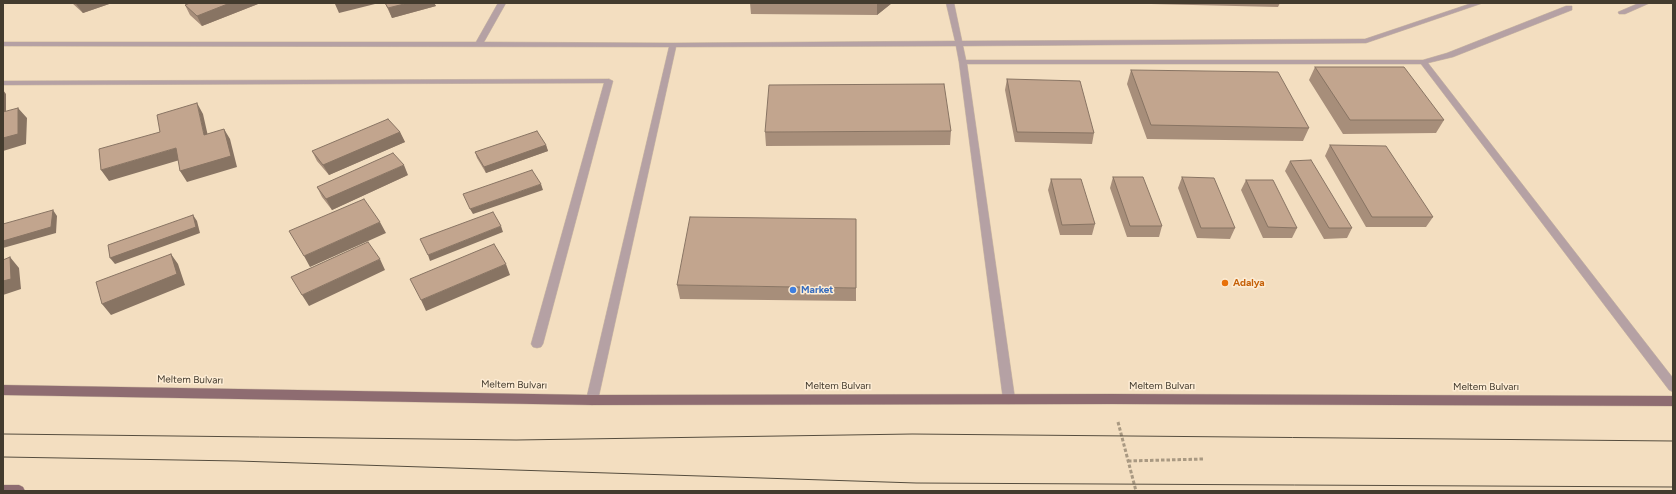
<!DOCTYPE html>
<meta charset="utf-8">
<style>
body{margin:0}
#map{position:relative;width:1676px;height:494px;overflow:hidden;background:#f3dec0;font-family:Figtree,sans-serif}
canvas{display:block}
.frame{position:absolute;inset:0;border:4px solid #433b2e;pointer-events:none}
</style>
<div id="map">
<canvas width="1676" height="494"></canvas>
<div class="frame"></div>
</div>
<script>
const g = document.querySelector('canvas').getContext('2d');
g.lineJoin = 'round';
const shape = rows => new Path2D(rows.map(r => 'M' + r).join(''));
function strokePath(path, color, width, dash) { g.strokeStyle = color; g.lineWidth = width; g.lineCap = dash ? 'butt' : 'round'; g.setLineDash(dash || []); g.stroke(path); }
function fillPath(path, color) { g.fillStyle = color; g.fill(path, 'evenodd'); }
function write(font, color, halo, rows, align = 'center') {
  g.font = font + ' Figtree,sans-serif'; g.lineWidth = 3; g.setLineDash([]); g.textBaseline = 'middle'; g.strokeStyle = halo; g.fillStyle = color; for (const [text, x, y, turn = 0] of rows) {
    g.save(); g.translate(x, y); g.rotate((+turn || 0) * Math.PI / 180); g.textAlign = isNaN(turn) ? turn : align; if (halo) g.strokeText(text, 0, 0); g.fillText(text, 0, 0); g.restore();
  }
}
const service = shape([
 [609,79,613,81,543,344,541,347,537,348,533,347,531,344,604,83,3,85,3,81,609,79]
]);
const minor = shape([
 [498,3,506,3,484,42,673,43,955,41,946,3,954,3,962,41,1365,39,1472,3,1483,3,1366,43,963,46,966,60,1423,60,1447,53,1566,6,1572,6,1572,10,1453,57,1428,63,1673,378,1673,392,1669,390,1421,64,967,64,1015,399,1013,402,1009,404,1005,402,1003,399,959,62,956,46,676,47,598,400,596,403,592,405,588,403,586,400,669,47,3,46,3,42,476,42,498,3],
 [1639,3,1650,3,1625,14,1619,14,1618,12,1639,3]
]);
const primary = shape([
 [3,385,592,395,1112,394,1673,396,1673,406,1112,404,592,405,3,395,3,385],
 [3,485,19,485,23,487,25,491,3,491,3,485]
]);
strokePath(service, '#d0bda3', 1);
strokePath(minor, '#d0bda3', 1);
strokePath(primary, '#d0bda3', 1);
strokePath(shape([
 [1118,422,1136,491],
 [1128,461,1203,459]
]), '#a99982', 3, [3.5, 2]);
fillPath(service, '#b5a1a4');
fillPath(minor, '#b5a1a4');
fillPath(primary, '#8e6c71');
strokePath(shape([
 [3,434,516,440,912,434,1673,441],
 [3,457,238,461,916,483,1673,487]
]), '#564d3e', 1);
fillPath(shape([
 [72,3,112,3,83,13],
 [190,3,258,3,258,4,202,26,190,15,185,5],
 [385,3,434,3,436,6,392,18],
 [750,3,892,3,877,15,751,14],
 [1150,3,1280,3,1278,7,1151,4],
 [1315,67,1444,120,1436,133,1343,134,1309,80],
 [1131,70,1309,128,1303,141,1147,139,1127,84],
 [1007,79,1094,133,1092,144,1015,142,1005,90],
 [951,131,950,145,766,146,765,132],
 [400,132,405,142,329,175,317,161,312,151],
 [546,145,548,151,486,173,477,158,475,152],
 [1330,145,1433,217,1426,227,1366,227,1325,156],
 [1290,161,1352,228,1347,238,1324,239,1285,171],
 [408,175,332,210,322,197,317,187],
 [1113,177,1162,226,1159,237,1127,237,1110,188],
 [1182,177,1235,228,1230,239,1197,238,1178,188],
 [1051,179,1095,224,1092,235,1060,235,1048,190],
 [1246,180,1297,228,1292,238,1263,238,1241,190],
 [677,285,856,288,856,301,680,299]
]), '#a78e7a');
fillPath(shape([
 [78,3,112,3,83,13,76,4],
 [230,3,258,3,258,4,202,26,197,16],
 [337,3,379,3,339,13,335,4],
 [408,3,434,3,436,6,392,18,388,8],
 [877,3,892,3,877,15],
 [3,90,6,94,6,124,3,121],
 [197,103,203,114,210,145,204,135],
 [18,108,27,118,26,144,3,151,3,138],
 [224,129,230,139,237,167,187,182,180,171],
 [400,132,405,142,329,175,323,165],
 [546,145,548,151,486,173,484,167],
 [176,148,183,159,109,181,101,170],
 [404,165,408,175,332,210,326,199],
 [541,184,543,190,473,214,470,209],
 [53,210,57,216,56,233,3,248,3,241],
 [193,215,197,221,200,233,115,264,110,258],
 [380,222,386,233,310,267,304,256],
 [501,226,503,232,430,261,428,255],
 [171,254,178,264,185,285,111,315,102,304],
 [10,257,19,268,21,289,3,295,3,281],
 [380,259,385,270,309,306,302,295],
 [506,264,510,275,426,311,421,300]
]), '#887463');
const building = shape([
 [190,3,230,3,197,16,185,5,190,3],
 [385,3,408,3,388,8,385,3],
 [1315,67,1404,67,1444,120,1350,120,1315,67],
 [1131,70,1278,72,1309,128,1151,125,1131,70],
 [1007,79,1080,81,1094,133,1017,132,1007,79],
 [944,84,951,131,765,132,769,85,944,84],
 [197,103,204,135,224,129,231,156,180,171,176,148,101,170,99,149,160,132,157,115,197,103],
 [18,108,18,134,3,138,3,112,18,108],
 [388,119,400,132,323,165,312,151,388,119],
 [537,131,546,145,484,167,475,152,537,131],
 [1330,145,1386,146,1433,217,1372,217,1330,145],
 [393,153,404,165,326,199,317,187,393,153],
 [1311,160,1352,228,1329,228,1290,161,1311,160],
 [532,170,541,184,470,209,463,194,532,170],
 [1113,177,1143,177,1162,226,1130,226,1113,177],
 [1182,177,1214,178,1235,228,1201,228,1182,177],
 [1051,179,1081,179,1095,224,1062,225,1051,179],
 [1246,180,1273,180,1297,228,1268,227,1246,180],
 [364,199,380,222,304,256,289,231,364,199],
 [53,210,51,227,3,241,3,224,53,210],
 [493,212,501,226,428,255,420,239,493,212],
 [193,215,196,227,110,258,108,245,193,215],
 [690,217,856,219,856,288,677,285,690,217],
 [368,242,380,259,302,295,291,277,368,242],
 [494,244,506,264,421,300,410,279,494,244],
 [171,254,177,274,102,304,96,282,171,254],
 [10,257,11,279,3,281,3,260,10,257]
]);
fillPath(building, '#c2a58e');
strokePath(building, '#887463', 1);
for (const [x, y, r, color] of [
 [1225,283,4,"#e8710a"],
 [793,290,4,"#3f7fe0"]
]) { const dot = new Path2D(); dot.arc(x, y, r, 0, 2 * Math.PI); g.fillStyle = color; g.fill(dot); strokePath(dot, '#fdecd4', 1.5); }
write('bold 10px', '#c56008', '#fdecd4', [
 ["Adalya",1233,283]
], 'left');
write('bold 10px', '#366cbe', '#fdecd4', [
 ["Market",801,290]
], 'left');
write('10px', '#433b2e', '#fdecd4', [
 ["Meltem Bulvarı",190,380,1],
 ["Meltem Bulvarı",514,385,1],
 ["Meltem Bulvarı",838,386],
 ["Meltem Bulvarı",1162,386],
 ["Meltem Bulvarı",1486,387]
]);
</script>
